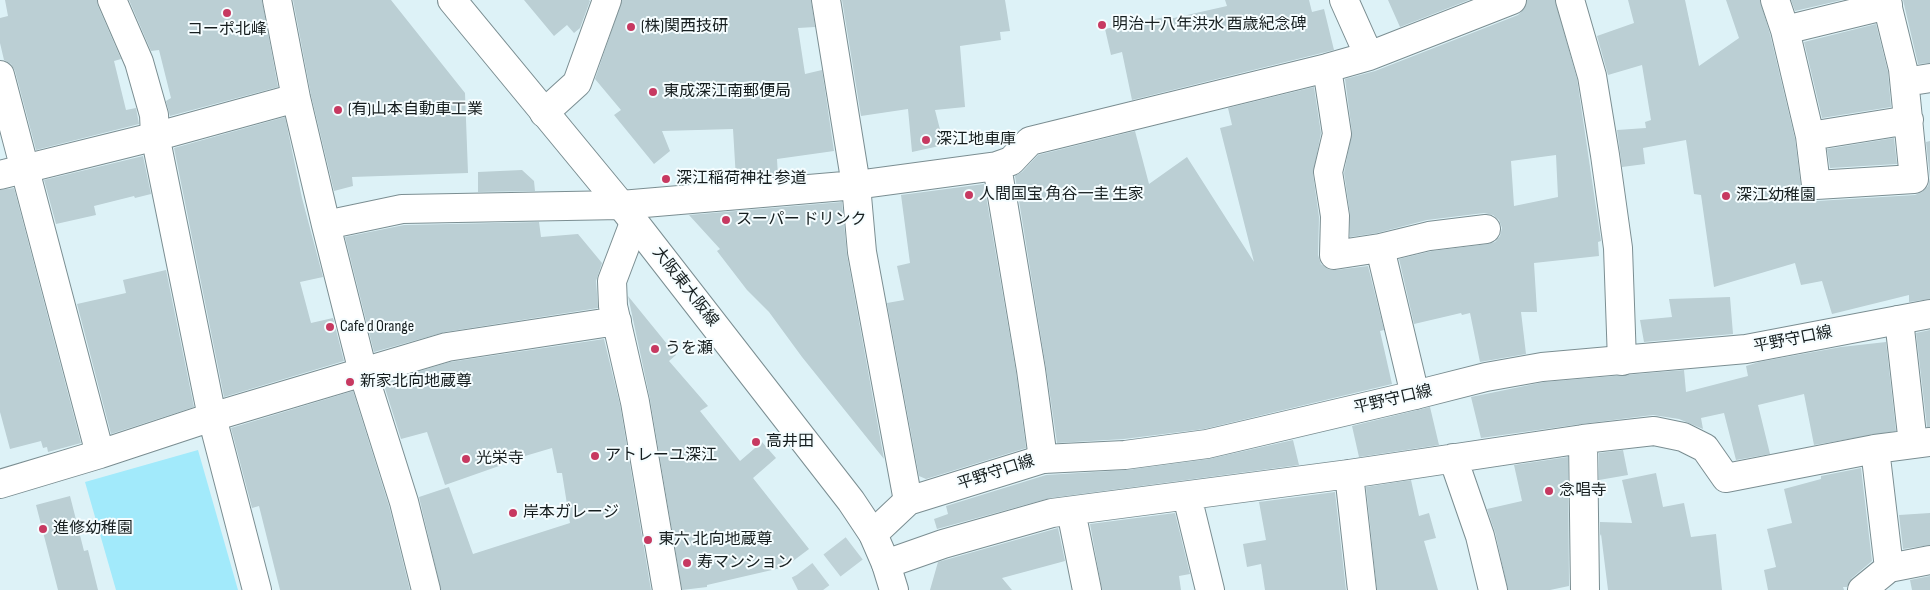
<!DOCTYPE html>
<meta charset="utf-8">
<style>
body{margin:0}
canvas{display:block;background:#ddf2f7}
</style>
<canvas width="1930" height="590"></canvas>
<script>
const g = document.querySelector('canvas').getContext('2d');
g.lineJoin = 'round';
function fillPath(path, color) { g.fillStyle = color; g.fill(path, 'evenodd'); }
const shape = rows => new Path2D(rows.map(r => 'M' + r).join(''));
function strokePath(path, color, width, dash) { g.strokeStyle = color; g.lineWidth = width; g.lineCap = dash ? 'butt' : 'round'; g.setLineDash(dash || []); g.stroke(path); }
function write(font, color, halo, rows, align = 'center') {
  g.font = font + ' "Sofia Sans Condensed","Noto Sans JP",sans-serif'; g.lineWidth = 4; g.setLineDash([]); g.textBaseline = 'middle'; g.strokeStyle = halo; g.fillStyle = color; for (const [text, x, y, turn = 0] of rows) {
    g.save(); g.translate(x, y); g.rotate((+turn || 0) * Math.PI / 180); g.textAlign = isNaN(turn) ? turn : align; if (halo) g.strokeText(text, 0, 0); g.fillText(text, 0, 0); g.restore();
  }
}
fillPath(shape([
 [198,450,238,590,116,590,85,482]
]), '#a2eafb');
fillPath(shape([
 [5,0,97,0,98,6,121,59,114,61,126,110,136,108,139,124,36,150,15,71,11,64,4,60,0,43,0,18,8,16],
 [129,0,262,0,278,87,170,116,166,101,171,98,159,50,151,51],
 [293,0,391,0,465,93,468,173,352,177,353,186,334,191,311,95],
 [524,0,589,0,590,1,580,28,574,33,567,25,554,36],
 [622,0,811,0,815,27,798,28,805,74,822,70,834,151,777,159,778,176,736,179,733,129,662,131,670,151,654,164,614,115,621,110,595,79],
 [842,0,1005,0,1010,31,1000,32,1001,40,960,46,965,107,935,110,944,145,912,152,908,109,861,116],
 [1225,0,1309,0,1312,12,1324,9,1334,50,1132,100,1122,52,1111,55,1105,29,1165,17,1165,20,1227,6],
 [1388,0,1469,0,1400,27],
 [1527,0,1555,0,1577,79,1601,241,1598,242,1599,256,1534,263,1537,312,1521,312,1526,354,1480,362,1470,313,1462,315,1461,313,1414,324,1399,259,1432,251,1488,244,1495,242,1500,236,1502,228,1499,220,1493,215,1484,213,1427,220,1377,233,1350,237,1350,214,1344,173,1352,132,1345,79,1375,71,1518,15,1524,9],
 [1556,155,1558,197,1514,206,1511,161],
 [1628,0,1685,0,1699,66,1739,38,1726,0,1760,0,1770,34,1795,139,1801,187,1804,194,1810,199,1817,201,1915,195,1922,192,1928,186,1930,178,1926,142,1930,141,1930,299,1909,302,1909,295,1832,314,1822,281,1801,285,1795,263,1714,287,1701,195,1694,194,1686,140,1643,148,1645,164,1622,167,1617,130,1646,128,1645,122,1651,120,1642,65,1608,75,1597,36,1634,23],
 [1791,0,1842,0,1795,11],
 [1903,0,1930,0,1930,63,1918,64],
 [1876,24,1888,72,1891,107,1822,118,1804,42],
 [1314,87,1321,133,1313,174,1319,217,1318,255,1321,264,1328,269,1336,270,1368,266,1384,330,1380,331,1392,384,1204,429,1124,439,1057,443,1046,368,1015,176,1022,172,1038,155,1135,131,1149,184,1187,157,1254,262,1220,128,1232,125,1228,108],
 [285,117,302,198,323,277,300,282,311,323,333,318,344,361,224,397,174,148],
 [1894,138,1897,164,1830,168,1827,149],
 [143,156,151,194,135,198,134,196,94,206,96,215,56,224,44,180],
 [522,170,534,181,535,191,478,192,478,172],
 [984,184,1016,372,1026,448,926,479,919,476,887,303,904,300,897,266,910,263,901,195],
 [14,188,81,443,48,452,47,447,43,448,41,441,10,449,0,412,0,190],
 [842,202,847,255,884,459,802,357,769,312,747,290,717,251,720,249,689,215],
 [539,222,541,237,578,234,602,263,596,281,598,308,445,332,374,352,345,237,404,225],
 [166,270,194,407,111,434,77,304,126,293,123,280],
 [628,296,676,355,669,361,708,406,700,411,740,461,762,442,776,458,753,478,809,549,785,567,707,585,707,587,682,590,650,399],
 [1730,297,1733,334,1644,342,1640,320,1672,317,1669,299],
 [1930,330,1930,427,1927,427,1916,333],
 [604,339,620,405,651,590,441,590,419,497,449,487,473,554,570,523,562,473,557,473,552,448,498,464,499,466,445,485,427,432,401,439,383,382,450,362],
 [1886,342,1896,431,1814,445,1804,394,1758,405,1770,454,1736,460,1724,413,1701,418,1703,429,1679,419,1653,415,1581,424,1481,438,1471,397,1544,382,1684,370,1686,392,1748,376,1746,366,1759,362,1841,347],
 [353,391,389,506,410,590,280,590,259,506,252,508,231,428],
 [1430,407,1439,445,1359,457,1352,426],
 [1293,440,1299,465,1050,498,937,529,934,519,948,514,946,506,1046,475,1127,470,1209,459],
 [1623,450,1628,475,1599,480,1599,453],
 [1568,457,1569,586,1550,590,1508,590,1495,532,1487,509,1522,501,1514,465],
 [1861,468,1872,561,1852,578,1847,587,1843,587,1844,590,1768,590,1764,570,1776,567,1767,529,1792,523,1784,489,1821,479,1821,476],
 [1656,473,1663,507,1684,503,1691,537,1716,534,1722,590,1608,590,1601,534,1600,536,1600,522,1632,523,1622,480],
 [1411,480,1419,516,1429,513,1436,538,1424,541,1438,590,1377,590,1366,487],
 [1335,492,1346,590,1265,590,1261,564,1247,567,1243,544,1266,540,1259,502],
 [70,496,84,551,88,550,98,590,58,590,36,505],
 [1175,513,1190,574,1179,576,1181,590,1102,590,1090,524],
 [1930,513,1930,545,1903,549,1899,515],
 [1058,528,1065,561,1002,578,1012,590,930,590,938,562],
 [1930,576,1930,590,1912,590,1910,580]
]), '#bbcfd4');
strokePath(shape([
 [798,590,804,587,873,534]
]), '#bfd2d7', 28, [28, 14]);
const minor = shape([
 [112,0,139,62,154,115,155,135,212,417,257,590],
 [277,0,296,98,326,225,363,372,404,502,426,590],
 [826,0,856,185,862,252,908,501],
 [1344,0,1369,56],
 [1570,0,1592,76,1605,155,1618,248,1622,361],
 [1775,0,1785,30,1810,136,1816,185,1914,179,1903,69,1886,0],
 [1785,30,1888,5],
 [1327,68,1337,134,1328,172,1335,216,1334,255,1380,248,1429,236,1486,229],
 [0,75,100,454],
 [1905,82,1930,78],
 [544,113,577,83,607,0],
 [1810,136,1909,120],
 [997,166,1031,370,1043,459],
 [0,175,165,134,296,98],
 [634,223,612,281,613,306,635,402,667,590],
 [326,225,402,209,621,205,856,185,997,166,1011,161,1030,141,1327,68,1369,56,1512,0],
 [1380,248,1415,395],
 [1899,320,1913,444],
 [1583,439,1585,590],
 [1453,458,1480,536,1493,590],
 [1349,474,1362,590],
 [0,484,100,454,212,417,447,347,617,321],
 [1187,496,1210,590],
 [1071,511,1087,590],
 [886,564,943,544,1052,513,1349,474,1583,439,1654,431,1683,437,1705,448,1726,478,1875,449],
 [1889,568,1930,560],
 [1862,590,1889,568,1875,449,1930,442]
]);
const secondary = shape([
 [873,534,908,501,1043,459,1125,455,1207,444,1415,395,1486,377,1542,367,1746,349,1930,314]
]);
const primary = shape([
 [452,0,621,205,851,501,873,534,886,564,894,590]
]);
strokePath(minor, '#7b8e92', 30);
strokePath(secondary, '#7b8e92', 30);
strokePath(primary, '#7b8e92', 30);
strokePath(minor, '#fff', 28);
strokePath(secondary, '#fff', 28);
strokePath(primary, '#fff', 28);
for (const [x, y, r, color] of [
 [227,13,5,"#c73961"],
 [1102,25,5,"#c73961"],
 [631,27,5,"#c73961"],
 [653,92,5,"#c73961"],
 [338,110,5,"#c73961"],
 [926,140,5,"#c73961"],
 [666,179,5,"#c73961"],
 [969,195,5,"#c73961"],
 [1726,196,5,"#c73961"],
 [726,220,5,"#c73961"],
 [330,327,5,"#c73961"],
 [655,349,5,"#c73961"],
 [350,382,5,"#c73961"],
 [756,442,5,"#c73961"],
 [595,456,5,"#c73961"],
 [466,459,5,"#c73961"],
 [1549,491,5,"#c73961"],
 [513,513,5,"#c73961"],
 [43,529,5,"#c73961"],
 [648,540,5,"#c73961"],
 [687,563,5,"#c73961"]
]) { const dot = new Path2D(); dot.arc(x, y, r, 0, 2 * Math.PI); g.fillStyle = color; g.fill(dot); strokePath(dot, '#f5fdff', 2); }
write('16px', '#161e1f', '#f5fdff', [
 ["明治十八年洪水 酉歳紀念碑",1112,25],
 ["(株)関西技研",641,27],
 ["コーポ北峰",227,30,"center"],
 ["東成深江南郵便局",663,92],
 ["(有)山本自動車工業",348,110],
 ["深江地車庫",936,140],
 ["深江稲荷神社 参道",676,179],
 ["人間国宝 角谷一圭 生家",979,195],
 ["深江幼稚園",1736,196],
 ["スーパー ドリンク",736,220],
 ["Cafe d Orange",340,327],
 ["うを瀬",665,349],
 ["新家北向地蔵尊",360,382],
 ["高井田",766,442],
 ["アトレーユ深江",605,456],
 ["光栄寺",476,459],
 ["念唱寺",1559,491],
 ["岸本ガレージ",523,513],
 ["進修幼稚園",53,529],
 ["東六 北向地蔵尊",658,540],
 ["寿マンション",697,563]
], 'left');
write('16px', '#161e1f', '#f5fdff', [
 ["大阪東大阪線",685,287,52],
 ["平野守口線",1793,340,-11],
 ["平野守口線",1393,400,-13],
 ["平野守口線",996,473,-18]
]);
</script>
